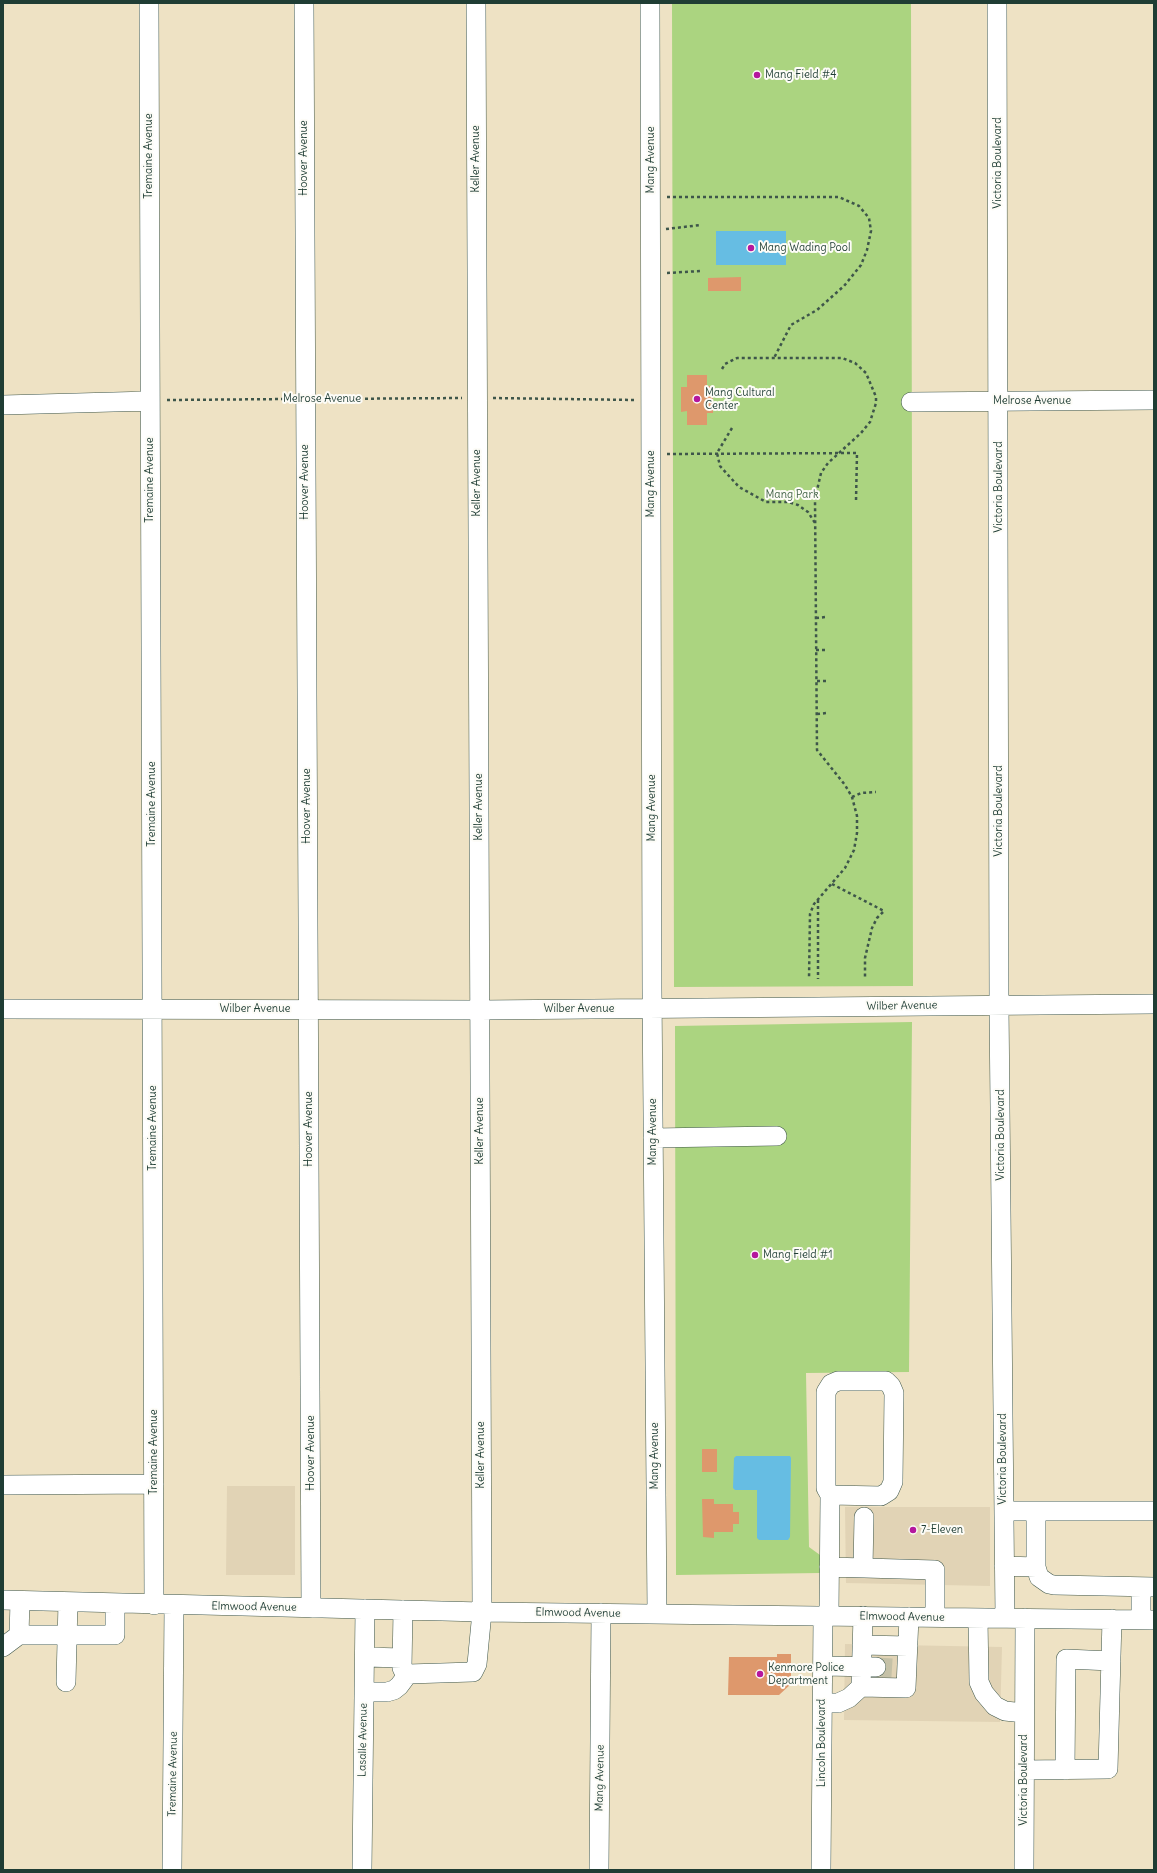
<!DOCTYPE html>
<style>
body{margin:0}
#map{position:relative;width:1157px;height:1873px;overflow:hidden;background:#eee2c4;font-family:Delius,sans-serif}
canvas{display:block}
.frame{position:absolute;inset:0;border:4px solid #1f3d34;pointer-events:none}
</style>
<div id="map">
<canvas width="1157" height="1873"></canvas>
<div class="frame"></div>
</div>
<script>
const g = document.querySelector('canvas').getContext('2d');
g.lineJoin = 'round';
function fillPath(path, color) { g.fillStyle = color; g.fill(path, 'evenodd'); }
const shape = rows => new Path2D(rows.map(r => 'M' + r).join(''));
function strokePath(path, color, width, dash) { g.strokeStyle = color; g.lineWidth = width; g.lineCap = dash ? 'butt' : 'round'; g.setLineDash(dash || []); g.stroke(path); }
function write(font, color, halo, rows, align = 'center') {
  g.font = font + ' Delius,sans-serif'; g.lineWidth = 4; g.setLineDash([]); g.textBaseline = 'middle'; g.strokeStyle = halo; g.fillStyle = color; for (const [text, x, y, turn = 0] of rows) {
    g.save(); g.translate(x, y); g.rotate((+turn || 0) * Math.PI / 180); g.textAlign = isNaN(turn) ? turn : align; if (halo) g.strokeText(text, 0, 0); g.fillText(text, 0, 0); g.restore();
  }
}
fillPath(shape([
 [227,1486,295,1486,295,1575,226,1575],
 [845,1507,990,1507,990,1586,846,1583],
 [845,1644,1002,1647,1000,1722,844,1720]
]), '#e1d3b5');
fillPath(shape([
 [672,3,911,3,913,986,674,987],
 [912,1022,909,1372,806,1373,809,1547,820,1555,820,1573,676,1575,675,1026]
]), '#abd480');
fillPath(shape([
 [716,231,786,231,786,265,716,265],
 [736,1456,790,1456,791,1458,790,1537,788,1540,759,1540,757,1538,757,1490,735,1490,733,1488,734,1458]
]), '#66bde3');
fillPath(shape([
 [741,277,741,291,708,291,708,278],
 [687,375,707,375,707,386,713,386,713,413,707,413,707,425,687,425,687,411,681,412,681,387,687,387],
 [702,1449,717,1449,717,1472,702,1472],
 [702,1499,714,1499,714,1504,733,1504,733,1512,739,1512,739,1524,733,1524,733,1532,714,1532,714,1538,703,1537],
 [777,1654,791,1654,791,1684,779,1695,728,1695,729,1657,777,1657]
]), '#de986c');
strokePath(shape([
 [876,1667,892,1668]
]), '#c5c1a7', 19, [19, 10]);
const minor = shape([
 [149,3,154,1605],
 [304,3,311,1608],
 [650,3,652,989,657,1614],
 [997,3,999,1005,1005,1618],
 [911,402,1154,400],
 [3,405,150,401],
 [3,1009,480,1010,1154,1004],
 [653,1138,777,1136],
 [3,1485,154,1484],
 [1004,1511,1154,1511],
 [1004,1566,1036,1567,1036,1511],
 [829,1567,935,1570,935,1617],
 [1036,1567,1039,1577,1049,1584,1054,1585,1154,1587],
 [863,1568,864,1517],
 [3,1600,482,1612,1154,1620],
 [403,1610,402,1668,404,1672,408,1674,473,1672,477,1664,482,1612,476,3],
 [829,1616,830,1495,881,1496,889,1491,893,1482,894,1393,891,1386,886,1381,838,1381,831,1384,826,1392,826,1488,830,1495],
 [863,1616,861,1687,906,1688,909,1617],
 [978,1618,979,1682,984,1693,995,1706,1005,1711,1024,1713],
 [1141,1620,1141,1587],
 [19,1635,20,1601],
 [862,1645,908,1646],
 [3,1647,19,1635,115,1635,115,1603],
 [365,1657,402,1658],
 [823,1666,876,1667],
 [66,1682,68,1602],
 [364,1692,387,1692,394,1690,399,1686,408,1674],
 [823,1703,838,1703,849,1698,861,1687],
 [1024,1770,1108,1769,1112,1619],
 [1065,1770,1066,1659,1111,1661],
 [172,1870,174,1605],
 [362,1870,365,1609],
 [599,1870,601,1613],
 [821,1870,823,1616],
 [1024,1870,1025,1618]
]);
strokePath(minor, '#3e564a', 20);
strokePath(shape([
 [667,197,839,197,859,206,869,218,871,231,867,250,861,265,844,286,817,310,791,325,774,358],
 [666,229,701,225],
 [667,273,701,271],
 [722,369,725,364,737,358,842,358,855,363,866,373,876,397,876,403,870,422,861,433,828,463,821,473,815,499,817,750,845,785,852,797,857,816,857,833,854,850,845,868,814,904,810,914,809,979],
 [493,398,636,400],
 [323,399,462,398],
 [167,400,290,399],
 [732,428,717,453,720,466,729,476,739,487,766,502,788,502,798,505,808,512,815,523],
 [667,454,857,453,856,501],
 [816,618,826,617],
 [816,650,826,650],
 [817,681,826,681],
 [817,714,827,713],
 [852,797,861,793,876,792],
 [832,884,884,911,877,918,872,928,865,958,865,979],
 [818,900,818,979]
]), '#3e564a', 2.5, [3, 3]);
strokePath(minor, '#fff', 19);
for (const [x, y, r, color] of [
 [757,75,4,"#b5179e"],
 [751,248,4,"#b5179e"],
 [697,399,4,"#b5179e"],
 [755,1255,4,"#b5179e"],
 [913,1530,4,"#b5179e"],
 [760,1674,4,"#b5179e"]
]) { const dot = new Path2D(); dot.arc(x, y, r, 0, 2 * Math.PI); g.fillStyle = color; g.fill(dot); strokePath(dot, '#fdfcf7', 1.5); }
write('11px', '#1f3d34', '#fdfcf7', [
 ["Mang Field #4",765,75],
 ["Mang Wading Pool",759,248],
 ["Mang Cultural",705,393],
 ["Center",705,406],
 ["Mang Field #1",763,1255],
 ["7-Eleven",921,1530],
 ["Kenmore Police",768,1668],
 ["Department",768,1681]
], 'left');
write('11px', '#1f3d34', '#fdfcf7', [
 ["Tremaine Avenue",149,156,-90],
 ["Hoover Avenue",304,158,-90],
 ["Keller Avenue",476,159,-90],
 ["Mang Avenue",651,160,-90],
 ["Victoria Boulevard",998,163,-90],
 ["Melrose Avenue",322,399],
 ["Melrose Avenue",1032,401],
 ["Tremaine Avenue",150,480,-90],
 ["Hoover Avenue",305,482,-90],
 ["Keller Avenue",477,483,-90],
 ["Mang Avenue",651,484,-90],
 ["Victoria Boulevard",999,487,-90],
 ["Tremaine Avenue",152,804,-90],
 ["Hoover Avenue",307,806,-90],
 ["Keller Avenue",479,807,-90],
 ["Mang Avenue",652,808,-90],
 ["Victoria Boulevard",999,811,-90],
 ["Wilber Avenue",902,1006,-1],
 ["Wilber Avenue",255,1009],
 ["Wilber Avenue",579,1009],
 ["Tremaine Avenue",153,1128,-90],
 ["Hoover Avenue",309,1129,-90],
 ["Keller Avenue",480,1131,-90],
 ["Mang Avenue",653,1132,-90],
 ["Victoria Boulevard",1001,1135,-90],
 ["Tremaine Avenue",154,1452,-90],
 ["Hoover Avenue",311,1453,-90],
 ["Keller Avenue",481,1455,-90],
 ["Mang Avenue",655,1456,-90],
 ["Victoria Boulevard",1003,1459,-90],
 ["Elmwood Avenue",254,1607,1],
 ["Elmwood Avenue",578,1613,1],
 ["Elmwood Avenue",902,1617,1],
 ["Lasalle Avenue",363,1740,-89],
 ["Lincoln Boulevard",822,1743,-90],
 ["Tremaine Avenue",173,1774,-89],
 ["Mang Avenue",600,1778,-89],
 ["Victoria Boulevard",1024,1780,-90]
]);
write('11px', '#426347', '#fdfcf7', [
 ["Mang Park",792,495]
]);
</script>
